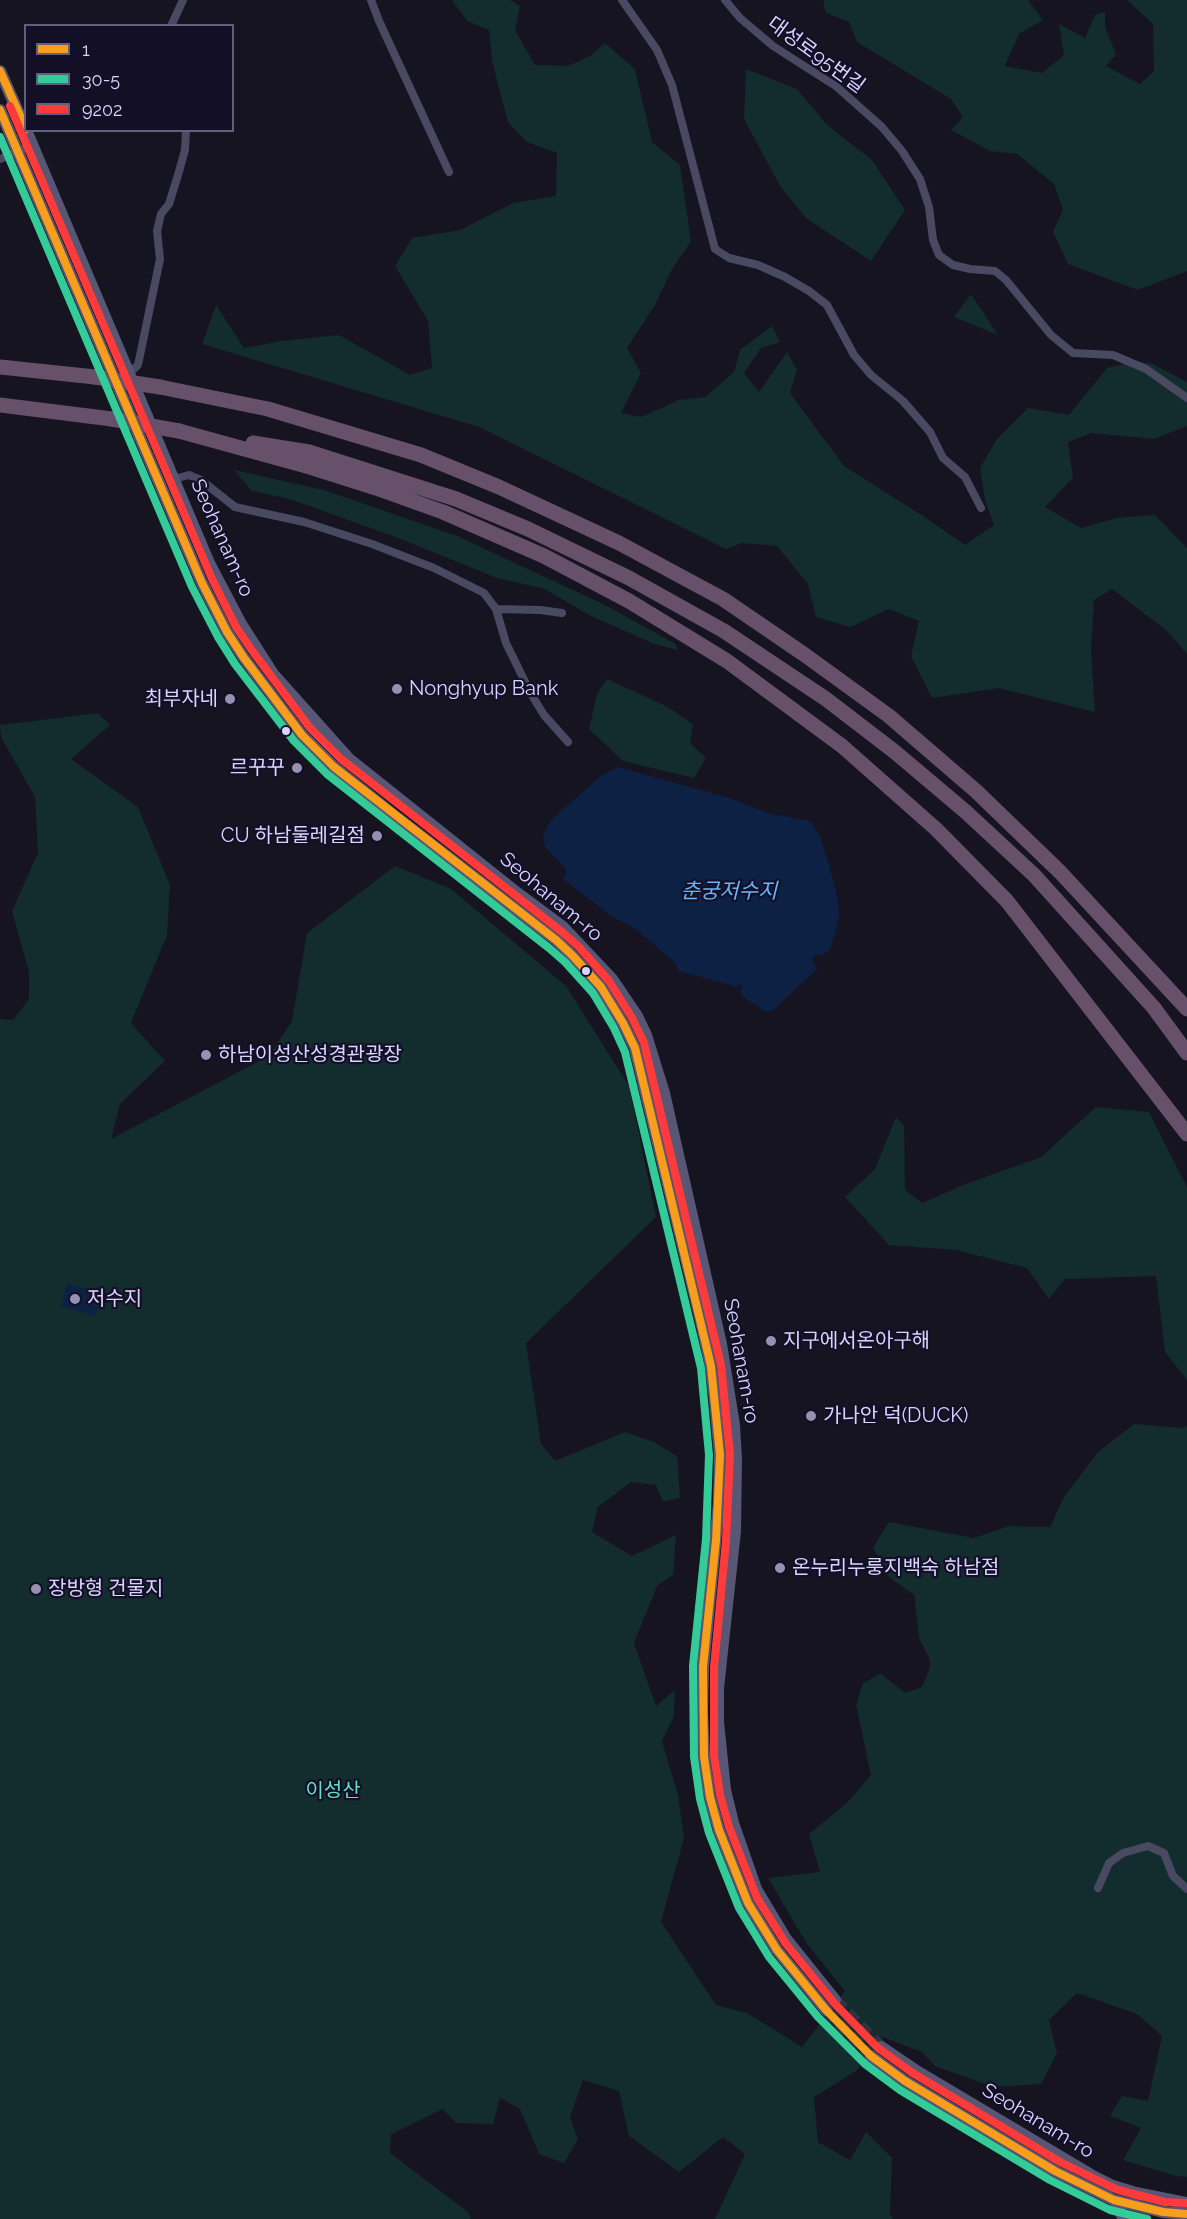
<!DOCTYPE html>
<meta charset="utf-8">
<style>
body{margin:0}
#map{position:relative;width:1187px;height:2219px;overflow:hidden;background:#161421;font-family:Raleway,sans-serif}
canvas{display:block}
.legend{position:absolute;left:24px;top:24px;width:210px;height:108px;box-sizing:border-box;background:#130f26;border:2px solid #625e7d;margin:0;padding:8px 10px;list-style:none;font-size:18px;color:#d9d4ff}
.legend li{display:flex;align-items:center;gap:12px;height:30px}
.legend b{width:30px;border:2px solid #625e7d}
</style>
<div id="map">
<canvas width="1187" height="2219"></canvas>
<ul class="legend">
<li><b style="height:8px;background:#f99d1c"></b>1</li>
<li><b style="height:8px;background:#3c9"></b>30-5</li>
<li><b style="height:8px;background:#ff3a3a"></b>9202</li>
</ul>
</div>
<script>
const g = document.querySelector('canvas').getContext('2d');
g.lineJoin = 'round';
function fillPath(path, color) { g.fillStyle = color; g.fill(path, 'evenodd'); }
const shape = rows => new Path2D(rows.map(r => 'M' + r).join(''));
function strokePath(path, color, width, dash) { g.strokeStyle = color; g.lineWidth = width; g.lineCap = dash ? 'butt' : 'round'; g.setLineDash(dash || []); g.stroke(path); }
function write(font, color, halo, rows, align = 'center') {
  g.font = font + ' Raleway,"Noto Sans KR",sans-serif'; g.lineWidth = 4.5; g.setLineDash([]); g.textBaseline = 'middle'; g.strokeStyle = halo; g.fillStyle = color; for (const [text, x, y, turn = 0] of rows) {
    g.save(); g.translate(x, y); g.rotate((+turn || 0) * Math.PI / 180); g.textAlign = isNaN(turn) ? turn : align; if (halo) g.strokeText(text, 0, 0); g.fillText(text, 0, 0); g.restore();
  }
}
fillPath(shape([
 [452,0,510,0,520,6,515,30,535,65,568,66,590,56,605,43,635,69,652,142,680,165,691,241,671,271,655,305,627,348,641,373,621,413,641,417,679,400,705,397,734,372,740,350,772,326,780,342,761,348,744,373,759,392,787,352,797,370,790,393,844,466,923,516,965,545,994,525,985,500,980,468,997,439,1028,408,1069,415,1107,368,1135,361,1153,364,1187,382,1187,426,1154,439,1091,433,1068,442,1073,478,1045,507,1081,528,1117,518,1155,515,1187,548,1187,654,1167,631,1112,589,1094,600,1091,649,1095,712,999,688,932,698,911,656,919,621,889,609,850,627,816,617,808,584,777,546,742,543,726,549,479,427,202,344,216,305,244,348,282,341,339,335,410,375,432,368,428,321,395,266,412,238,460,230,513,203,556,196,557,153,527,142,508,122,492,61,489,30,467,21],
 [823,0,1028,0,1043,20,1019,34,1005,66,1042,73,1064,55,1059,24,1085,38,1095,15,1105,12,1105,27,1116,54,1106,66,1140,84,1154,71,1153,24,1127,0,1187,0,1187,271,1138,290,1068,264,1053,232,1063,209,1054,184,1017,154,990,151,951,130,963,117,951,99,857,42,849,22,826,13],
 [746,69,797,89,827,125,872,160,905,210,871,261,806,218,780,186,744,119],
 [971,294,998,335,954,317],
 [234,470,324,490,457,536,605,605,676,644,677,650,652,643,589,615,545,589,497,578,398,538,290,499,252,491],
 [607,679,666,706,693,724,690,743,706,758,694,778,623,761,589,729,597,694],
 [98,713,110,725,71,759,138,807,170,885,167,935,131,1023,165,1061,120,1104,111,1139,269,1056,292,1021,307,933,395,866,451,889,566,986,629,1086,656,1217,526,1343,541,1444,555,1461,625,1432,654,1442,677,1456,680,1498,663,1502,656,1485,631,1482,598,1507,592,1532,632,1556,676,1535,673,1575,657,1586,634,1643,656,1706,675,1690,674,1716,662,1741,678,1795,684,1838,661,1922,716,2005,747,2013,802,2047,845,1991,807,1944,768,1878,820,1872,809,1834,847,1803,871,1775,856,1705,863,1683,881,1674,905,1693,922,1687,930,1667,930,1660,919,1638,914,1595,889,1577,873,1547,889,1522,974,1538,1009,1526,1050,1527,1064,1497,1098,1452,1134,1424,1182,1428,1187,1426,1187,2177,1176,2176,1123,2160,1141,2128,1110,2116,1122,2096,1148,2101,1162,2036,1137,2014,1077,1993,1049,2020,1057,2053,1041,2084,993,2087,935,2066,922,2052,883,2037,856,2071,814,2097,818,2142,850,2160,866,2132,892,2158,890,2214,893,2219,715,2219,745,2154,723,2137,679,2172,629,2136,619,2091,583,2080,570,2117,578,2139,564,2163,539,2154,520,2109,500,2098,493,2124,456,2123,443,2109,391,2134,390,2153,468,2212,471,2219,0,2219,0,1019,13,1020,29,999,29,972,12,911,38,853,35,797,1,737,0,725],
 [1096,1107,1149,1112,1187,1187,1187,1380,1165,1352,1156,1276,1065,1279,1049,1299,1027,1268,956,1250,889,1245,845,1197,875,1169,896,1117,904,1126,905,1190,922,1203,966,1184,1041,1157]
]), '#132c2d');
fillPath(shape([
 [618,767,729,798,771,814,810,821,820,836,830,868,838,901,839,918,831,947,827,952,821,956,817,954,812,958,817,969,772,1011,766,1012,742,996,740,991,743,988,739,983,737,987,679,971,674,962,637,930,613,917,563,879,567,870,545,847,543,834,551,820,601,776],
 [67,1284,102,1294,95,1316,61,1306]
]), '#0d2144');
strokePath(shape([
 [835,2000,881,2047],
 [826,2010,871,2056]
]), '#333142', 12, [12, 6]);
strokePath(shape([
 [371,0,379,21,449,172],
 [622,0,657,50,672,85,715,249,729,258,758,265,785,277,809,291,827,305,854,355,871,375,903,401,930,432,943,458,965,477,981,508],
 [725,0,740,18,773,46,837,87,882,127,902,151,920,179,929,207,933,240,939,255,953,265,970,269,995,271,1006,280,1051,335,1073,353,1113,355,1146,369,1187,398],
 [171,26,183,0],
 [0,159,32,145],
 [129,374,138,365,160,259,157,231,161,214,169,204,178,175,185,150,186,130],
 [174,479,189,475,201,480,235,507,304,522,372,544,434,568,484,593,496,609,506,643,531,694,544,715,568,742],
 [496,609,540,610,562,613],
 [1098,1888,1109,1863,1123,1853,1148,1846,1164,1853,1173,1876,1187,1889]
]), '#4a4962', 8);
strokePath(shape([
 [0,71,26,130],
 [0,110,202,583,227,632,244,658,302,735,334,767,391,813,556,940,572,955,601,987,623,1023,635,1048,700,1316,711,1366,715,1400,720,1455,719,1503,703,1667,702,1711,704,1757,710,1797,719,1830,748,1903,777,1950,826,2010],
 [26,130,209,563,241,624,273,674,349,759,512,889,563,927,612,979,637,1016,646,1035,664,1093,721,1344,734,1425,736,1459,735,1531,718,1688,718,1722,725,1790,733,1823,756,1889,786,1939,835,2000],
 [881,2047,918,2072,1091,2175,1113,2186,1136,2193,1187,2203],
 [871,2056,905,2081,968,2119,1055,2171,1114,2200,1163,2212,1187,2214],
 [1114,2200,1124,2219]
]), '#575674', 12);
strokePath(shape([
 [0,367,95,377],
 [160,387,268,409,421,455,499,487,619,543,723,599,805,655,889,716,976,791,1060,872,1187,1009],
 [0,405,112,419],
 [179,431,310,467,376,488,443,512,544,556,629,601,727,661,842,746,936,829,1007,901,1187,1134],
 [253,443,309,452,456,499,528,529,629,578,724,631,826,699,895,752,966,812,1034,875,1154,1008,1187,1053]
]), '#67516a', 15);
strokePath(shape([
 [95,377,160,387],
 [112,419,179,431]
]), '#67516a', 15);
strokePath(shape([
 [0,71,26,129],
 [0,110,202,583,227,632,244,658,302,735,334,767,556,940,572,955,601,987,623,1023,635,1048,711,1366,720,1455,716,1540,703,1667,704,1757,710,1797,719,1830,748,1903,777,1950,826,2010,871,2056,905,2081,1055,2171,1114,2200,1163,2212,1187,2214]
]), '#f99d1c', 8);
strokePath(shape([
 [0,137,192,587,218,637,235,664,294,741,327,774,549,948,565,962,593,993,614,1028,625,1052,701,1368,709,1455,706,1539,693,1666,694,1757,700,1799,709,1833,739,1908,769,1957,818,2017,865,2064,900,2090,1050,2180,1110,2210,1147,2219]
]), '#3c9', 8);
strokePath(shape([
 [10,106,212,579,236,627,253,652,310,728,341,759,562,932,579,947,609,981,632,1018,644,1043,721,1365,730,1455,726,1541,714,1667,714,1756,720,1795,729,1827,757,1898,786,1944,834,2003,878,2048,911,2072,1060,2162,1118,2190,1165,2202,1187,2203]
]), '#ff3a3a', 8);
for (const [x, y, r, color] of [
 [397,689,6,"#9591b1"],
 [230,699,6,"#9591b1"],
 [286,731,5,"#d9d4ff"],
 [297,768,6,"#9591b1"],
 [377,836,6,"#9591b1"],
 [586,971,5,"#d9d4ff"],
 [206,1055,6,"#9591b1"],
 [75,1299,6,"#9591b1"],
 [771,1341,6,"#9591b1"],
 [811,1416,6,"#9591b1"],
 [780,1568,6,"#9591b1"],
 [36,1589,6,"#9591b1"]
]) { const dot = new Path2D(); dot.arc(x, y, r, 0, 2 * Math.PI); g.fillStyle = color; g.fill(dot); strokePath(dot, '#130f26', 2); }
write('20px', '#d9d4ff', '#130f26', [
 ["대성로95번길",816,55,36],
 ["Seohanam-ro",222,538,66],
 ["Seohanam-ro",551,897,40],
 ["Seohanam-ro",741,1361,80],
 ["Seohanam-ro",1038,2121,31]
]);
write('20px', '#d9d4ff', '#130f26', [
 ["Nonghyup Bank",409,689],
 ["최부자네",218,699,"right"],
 ["르꾸꾸",285,768,"right"],
 ["CU 하남둘레길점",365,836,"right"],
 ["하남이성산성경관광장",218,1055],
 ["저수지",87,1299],
 ["지구에서온아구해",783,1341],
 ["가나안 덕(DUCK)",823,1416],
 ["온누리누룽지백숙 하남점",792,1568],
 ["장방형 건물지",48,1589]
], 'left');
write('20px', '#5fe0c0', '#130f26', [
 ["이성산",333,1791]
]);
write('italic 21px', '#62b6ff', '#130f26', [
 ["춘궁저수지",729,892]
]);
</script>
